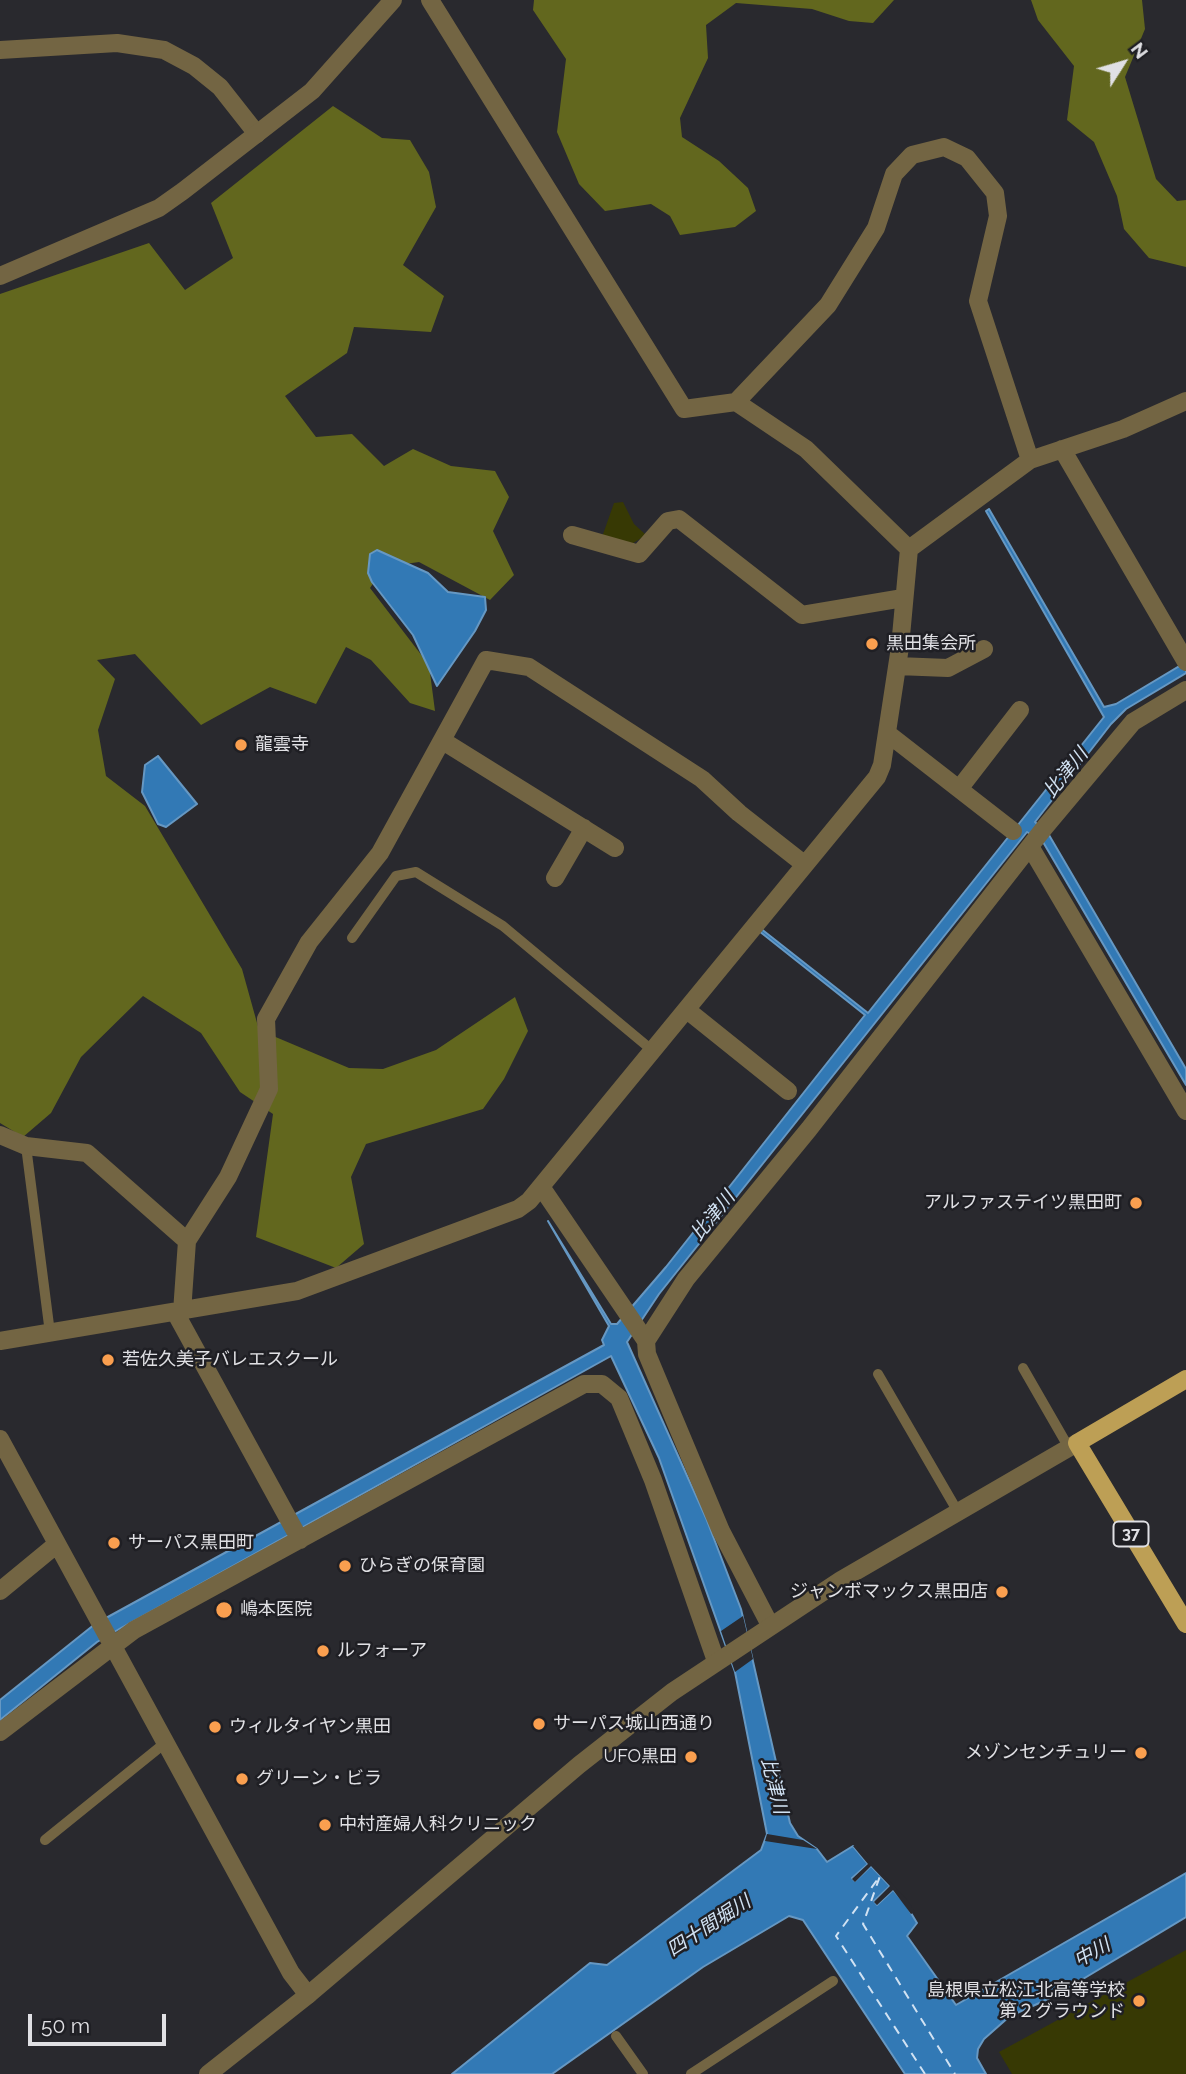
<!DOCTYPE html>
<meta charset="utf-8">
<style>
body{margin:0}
#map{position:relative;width:1186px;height:2074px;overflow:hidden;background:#29292e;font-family:Raleway,sans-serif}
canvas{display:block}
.north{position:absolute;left:1088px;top:28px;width:70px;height:70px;-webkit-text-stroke:5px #1f1f24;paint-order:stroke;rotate:53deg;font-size:19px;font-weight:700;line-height:28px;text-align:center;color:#e0e0e4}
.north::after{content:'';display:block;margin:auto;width:24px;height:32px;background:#e0e0e4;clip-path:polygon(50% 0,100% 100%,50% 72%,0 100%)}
.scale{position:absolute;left:28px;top:2014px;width:138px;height:32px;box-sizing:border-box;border:4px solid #e0e0e4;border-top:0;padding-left:9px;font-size:21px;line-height:24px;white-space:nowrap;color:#e0e0e4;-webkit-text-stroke:5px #1f1f24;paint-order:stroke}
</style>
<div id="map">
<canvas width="1186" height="2074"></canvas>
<div class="north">N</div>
<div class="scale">50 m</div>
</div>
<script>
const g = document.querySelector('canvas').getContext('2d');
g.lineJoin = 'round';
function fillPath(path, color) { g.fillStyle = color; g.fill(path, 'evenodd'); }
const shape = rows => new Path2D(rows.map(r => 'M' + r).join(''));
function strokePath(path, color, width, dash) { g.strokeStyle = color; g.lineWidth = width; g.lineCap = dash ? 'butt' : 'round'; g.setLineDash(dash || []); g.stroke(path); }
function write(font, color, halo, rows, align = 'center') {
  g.font = font + ' Raleway,"Noto Sans JP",sans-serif'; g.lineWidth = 5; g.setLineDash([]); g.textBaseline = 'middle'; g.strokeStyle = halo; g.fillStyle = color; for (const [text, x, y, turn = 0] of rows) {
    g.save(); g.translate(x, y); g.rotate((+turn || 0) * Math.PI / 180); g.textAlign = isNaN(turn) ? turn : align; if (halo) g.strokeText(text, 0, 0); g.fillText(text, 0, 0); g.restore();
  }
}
fillPath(shape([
 [623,502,634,524,646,535,630,545,602,537,614,503],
 [1186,1950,1186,2074,1012,2074,999,2052]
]), '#373904');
fillPath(shape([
 [534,0,894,0,873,23,849,21,812,9,736,3,706,25,708,58,680,118,682,137,719,161,748,188,756,211,735,227,680,235,670,216,651,204,605,211,579,184,557,132,566,59,533,10],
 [1031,0,1142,0,1145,29,1125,77,1156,179,1177,201,1186,200,1186,267,1149,258,1124,229,1117,196,1094,142,1067,120,1074,66,1038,20],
 [333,106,382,138,410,140,429,172,436,207,403,265,444,296,431,332,354,327,347,353,285,396,316,437,352,434,384,466,413,449,451,466,495,471,509,497,493,531,514,575,490,600,419,562,384,567,370,588,429,665,435,711,410,703,371,660,346,647,316,704,270,687,201,725,135,654,97,660,115,679,98,730,106,776,145,806,242,969,259,1030,349,1068,383,1069,436,1050,515,997,528,1031,504,1079,483,1109,366,1144,351,1177,364,1244,336,1268,256,1237,273,1114,240,1092,201,1033,143,996,81,1057,51,1113,23,1137,0,1123,0,294,149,243,185,290,233,258,211,203]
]), '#62671e');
const water = shape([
 [989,509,1104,707,1116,704,1186,662,1186,673,1126,709,1111,724,1035,822,1049,835,1186,1069,1186,1085,1043,842,1027,832,659,1294,627,1342,706,1518,741,1609,790,1823,798,1836,817,1849,827,1862,853,1846,868,1864,852,1878,855,1881,871,1866,890,1886,874,1901,877,1905,893,1890,905,1903,917,1923,907,1936,956,2005,1186,1873,1186,1917,1053,1997,1010,2016,984,2039,978,2049,977,2058,986,2074,905,2074,803,1920,789,1916,703,1967,552,2074,452,2074,590,1963,607,1965,761,1850,767,1834,735,1672,659,1458,611,1356,121,1628,97,1642,0,1720,0,1700,95,1624,604,1345,602,1340,609,1326,548,1221,611,1324,617,1324,666,1267,865,1015,759,931,760,928,868,1013,1104,717,986,511,989,509],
 [377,550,428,573,448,592,485,597,486,610,475,631,437,686,413,635,372,582,368,573,370,554,377,550],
 [158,756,197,804,166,827,158,824,142,792,145,765,158,756]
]);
fillPath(water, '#3279b5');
strokePath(water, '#6698c3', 2);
fillPath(shape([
 [743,1616,753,1659,735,1672,721,1631],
 [767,1834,803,1840,817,1849,765,1841],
 [856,1845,908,1901,915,1912,911,1914,893,1890,877,1905,874,1902,890,1886,871,1866,855,1882,852,1879,868,1864,853,1846]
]), '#29292e');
strokePath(shape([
 [925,2074,836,1936,880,1876,863,1924,955,2074]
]), '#d1e2f3', 2, [9, 7]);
strokePath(shape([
 [352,938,396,876,416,872,503,926,653,1051],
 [26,1146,50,1333],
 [1023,1368,1069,1448],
 [878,1374,958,1512],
 [45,1840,165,1743],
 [616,2036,643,2074],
 [691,2074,833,1981]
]), '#736543', 10);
strokePath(shape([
 [430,0,684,409,736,402,806,449,909,549],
 [0,50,117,43,164,50,194,66,220,87,257,134],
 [736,402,828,305,876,228,894,174,912,155,944,147,967,158,995,193,998,216,978,301,1030,460],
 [1062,449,1186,662],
 [572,535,639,554,668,521,679,519,802,615,903,598],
 [897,666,948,668,984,649],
 [887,733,959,789,1020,710],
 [443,741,615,848],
 [959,789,1013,831],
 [1031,848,1186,1111],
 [555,878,584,828],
 [687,1010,788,1091],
 [0,1135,26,1146,87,1153,187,1241,182,1312],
 [542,1188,646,1341,647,1354,657,1378,721,1531,770,1625],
 [187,1241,228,1177,269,1089,266,1019,309,942,380,853,486,660,529,667,702,779,739,813,804,864],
 [175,1312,300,1540],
 [0,1341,297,1291,518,1209,529,1201,877,777,882,765,900,647,909,549,1030,460,1123,429,1186,401],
 [646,1341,686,1279,809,1129,1045,827,1133,722,1186,690],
 [0,1439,291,1973,308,1995],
 [0,1591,57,1544],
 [0,1732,134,1630,584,1384,602,1384,619,1398,653,1480,716,1661]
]), '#736543', 18);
strokePath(shape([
 [0,276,159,208,183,191,312,91,393,0],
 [208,2074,308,1995,579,1765,672,1692,841,1580,1077,1443]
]), '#736543', 18);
strokePath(shape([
 [1186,1379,1077,1443,1186,1624]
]), '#bd9f55', 18);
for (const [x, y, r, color] of [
 [872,644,7,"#fa9f4f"],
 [241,745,7,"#fa9f4f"],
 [1136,1203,7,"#fa9f4f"],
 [108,1360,7,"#fa9f4f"],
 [114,1543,7,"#fa9f4f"],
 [345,1566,7,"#fa9f4f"],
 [1002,1592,7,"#fa9f4f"],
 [224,1610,9,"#fa9f4f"],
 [323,1651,7,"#fa9f4f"],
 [539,1724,7,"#fa9f4f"],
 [215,1727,7,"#fa9f4f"],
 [1141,1753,7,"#fa9f4f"],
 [691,1757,7,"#fa9f4f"],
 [242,1779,7,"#fa9f4f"],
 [325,1825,7,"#fa9f4f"],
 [1139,2001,7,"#fa9f4f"]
]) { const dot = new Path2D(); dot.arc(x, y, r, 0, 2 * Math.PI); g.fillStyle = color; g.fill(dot); strokePath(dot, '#1f1f24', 2.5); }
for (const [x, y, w] of [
 [1131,1534,35]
]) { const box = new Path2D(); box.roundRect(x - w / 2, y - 12.5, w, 25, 5); g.fillStyle = '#1f1f24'; g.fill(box); strokePath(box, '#e0e0e4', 2); }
write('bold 16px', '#e0e0e4', null, [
 ["37",1131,1534]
]);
write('18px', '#e0e0e4', '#1f1f24', [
 ["黒田集会所",886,644],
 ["龍雲寺",255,745],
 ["アルファステイツ黒田町",1122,1203,"right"],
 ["若佐久美子バレエスクール",122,1360],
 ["サーパス黒田町",128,1543],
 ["ひらぎの保育園",359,1566],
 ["ジャンボマックス黒田店",988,1592,"right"],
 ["嶋本医院",240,1610],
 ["ルフォーア",337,1651],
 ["サーパス城山西通り",553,1724],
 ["ウィルタイヤン黒田",229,1727],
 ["メゾンセンチュリー",1127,1753,"right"],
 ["UFO黒田",677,1757,"right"],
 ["グリーン・ビラ",256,1779],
 ["中村産婦人科クリニック",339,1825],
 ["島根県立松江北高等学校",1125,1991,"right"],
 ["第２グラウンド",1125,2012,"right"]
], 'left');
write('italic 19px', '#d1e2f3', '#1f1f24', [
 ["比津川",1066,773,-51],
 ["比津川",713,1216,-51],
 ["比津川",774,1786,76],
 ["四十間堀川",709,1926,-33],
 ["中川",1092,1953,-29]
]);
</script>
